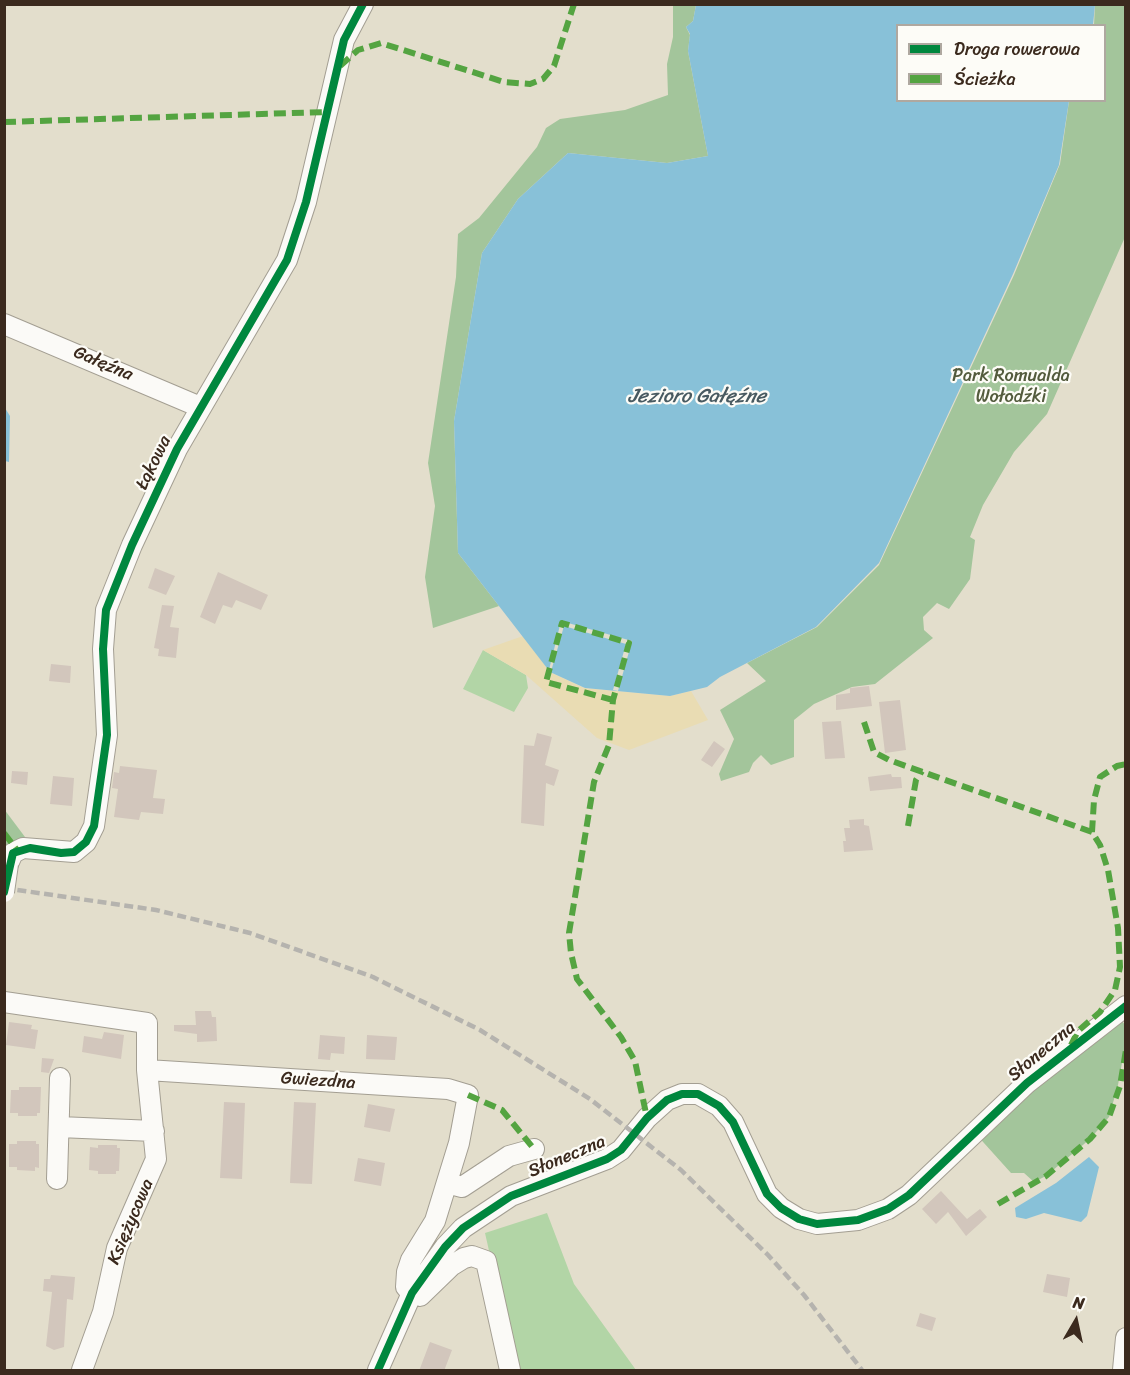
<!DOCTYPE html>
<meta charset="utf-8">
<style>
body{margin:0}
#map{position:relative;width:1130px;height:1375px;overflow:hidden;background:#e3decc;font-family:Sriracha,sans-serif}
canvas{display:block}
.frame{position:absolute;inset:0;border:6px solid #3b2a1e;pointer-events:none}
.legend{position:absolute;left:896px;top:24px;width:210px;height:78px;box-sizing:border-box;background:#fdfcf7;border:2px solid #afa8a0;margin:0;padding:8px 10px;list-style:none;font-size:18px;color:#3b2a1e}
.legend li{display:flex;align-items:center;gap:12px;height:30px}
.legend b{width:30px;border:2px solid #afa8a0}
.north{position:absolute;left:1046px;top:1291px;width:60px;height:60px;-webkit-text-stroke:4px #fdfcf7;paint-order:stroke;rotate:9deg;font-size:16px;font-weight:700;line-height:24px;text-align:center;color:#3b2a1e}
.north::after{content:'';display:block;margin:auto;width:21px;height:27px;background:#3b2a1e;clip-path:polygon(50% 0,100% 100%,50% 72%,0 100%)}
</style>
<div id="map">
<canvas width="1130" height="1375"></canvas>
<div class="frame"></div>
<ul class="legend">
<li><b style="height:8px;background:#00873e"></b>Droga rowerowa</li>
<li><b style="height:8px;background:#54a441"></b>Ścieżka</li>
</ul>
<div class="north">N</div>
</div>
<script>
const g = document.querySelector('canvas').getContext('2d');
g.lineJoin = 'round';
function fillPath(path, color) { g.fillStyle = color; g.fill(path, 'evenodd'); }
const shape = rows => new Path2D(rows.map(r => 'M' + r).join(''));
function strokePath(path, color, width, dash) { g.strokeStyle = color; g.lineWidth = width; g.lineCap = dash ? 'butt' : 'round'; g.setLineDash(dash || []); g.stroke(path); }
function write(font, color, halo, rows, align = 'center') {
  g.font = font + ' Sriracha,sans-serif'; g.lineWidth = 4.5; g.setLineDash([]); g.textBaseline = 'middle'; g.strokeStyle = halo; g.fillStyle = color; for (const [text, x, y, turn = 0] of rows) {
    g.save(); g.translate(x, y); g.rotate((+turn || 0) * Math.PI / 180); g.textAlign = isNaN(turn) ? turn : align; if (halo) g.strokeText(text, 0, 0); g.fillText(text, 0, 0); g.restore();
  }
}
fillPath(shape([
 [483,650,526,675,528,688,514,712,463,689],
 [547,1213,574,1284,636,1370,516,1370,485,1233]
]), '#b2d5a6');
fillPath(shape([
 [673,5,696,5,693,21,686,27,690,35,688,51,708,156,667,163,568,153,518,199,482,253,454,421,458,553,499,606,433,628,425,577,435,506,428,463,456,277,458,234,479,218,537,147,546,128,560,119,625,110,668,95,667,64,673,37],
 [1095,5,1125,5,1125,237,1047,414,1014,452,983,505,970,537,975,540,970,579,949,609,937,603,923,617,924,630,933,638,875,684,852,687,814,704,794,720,794,757,771,765,761,755,753,763,749,772,721,781,719,774,734,739,720,710,766,681,747,663,817,627,879,565,1014,275,1060,164,1069,101,1104,100,1104,26,1094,25],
 [4,809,25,837,5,847,4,847],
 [1117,1014,1125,1025,1125,1046,1118,1085,1109,1117,1090,1139,1046,1176,1034,1182,1024,1173,1011,1173,975,1133]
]), '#a3c59b');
fillPath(shape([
 [523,636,550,672,584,688,670,696,691,691,708,720,629,750,597,738,526,675,483,650]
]), '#e9dcb3');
fillPath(shape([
 [696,5,1095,5,1093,25,898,26,898,100,1069,101,1059,165,1013,274,879,563,816,627,720,677,707,687,670,696,585,688,550,672,458,553,454,421,482,253,518,199,568,153,667,163,708,156,688,51,690,34,686,27,693,21],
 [5,408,10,416,9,462,5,461],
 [1089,1157,1099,1167,1087,1216,1081,1222,1044,1213,1026,1219,1016,1217,1015,1208,1056,1183]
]), '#88c1d8');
fillPath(shape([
 [561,621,632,641,618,691,613,690,626,644,564,626,550,675,548,674]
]), '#e3decc');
fillPath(shape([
 [155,568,175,576,166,595,148,588],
 [218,572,268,595,261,610,236,600,232,608,223,605,215,624,200,617],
 [162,605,174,606,170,627,179,628,176,658,158,656,159,649,154,648],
 [51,664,71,666,70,683,49,681],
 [869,686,872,706,836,710,836,695,850,693,850,688],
 [900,700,906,750,885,753,879,702],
 [841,721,845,758,825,759,822,722],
 [537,733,552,737,545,765,559,770,554,786,546,783,544,826,521,823,524,745,534,746],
 [714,741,725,749,712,767,701,760],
 [120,766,157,770,153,798,165,799,163,814,141,812,139,820,114,817,118,789,112,788,114,772,119,773],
 [12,771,28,772,27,785,11,783],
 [891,774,892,777,901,777,902,788,870,791,868,777],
 [53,776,74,778,72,806,50,804],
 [864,819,864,825,869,826,873,850,844,852,843,841,846,841,844,828,850,828,849,820],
 [195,1011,211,1011,212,1017,216,1017,217,1041,197,1042,197,1034,174,1031,174,1025,196,1025],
 [9,1022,32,1025,31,1029,38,1030,35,1049,6,1045],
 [104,1032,124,1035,121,1059,82,1052,84,1036,102,1039],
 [320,1035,345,1037,344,1054,331,1053,330,1060,318,1059],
 [367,1035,397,1037,395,1060,366,1059],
 [42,1058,54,1059,49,1073,41,1072],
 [19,1087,41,1087,40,1113,37,1113,37,1116,18,1116,18,1113,10,1113,11,1090,19,1090],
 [224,1102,245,1103,242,1179,220,1178],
 [294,1102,316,1103,312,1184,290,1183],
 [368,1104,395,1109,390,1132,364,1127],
 [17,1141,36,1141,36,1144,39,1144,39,1168,35,1167,35,1171,17,1170,17,1167,9,1167,9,1144,17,1144],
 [98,1145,117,1145,117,1148,120,1148,119,1171,116,1171,116,1174,98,1174,98,1171,89,1170,90,1147,98,1148],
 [358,1158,385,1163,381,1186,354,1181],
 [941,1191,967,1219,980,1209,987,1217,966,1236,948,1212,936,1224,922,1209],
 [1047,1274,1070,1278,1067,1297,1043,1292],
 [51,1275,75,1277,73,1300,67,1299,64,1347,54,1350,46,1346,52,1292,43,1291,44,1279,50,1279],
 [920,1313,936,1318,932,1331,916,1326],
 [430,1342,452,1350,444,1371,419,1371]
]), '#d2c6bc');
const minor = shape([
 [4,324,200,407],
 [8,864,13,853,23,848,74,852,86,842,94,826,107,735,103,649,106,610,132,545,177,449,287,260,306,202,344,40,363,4],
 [4,1002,147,1023,147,1070,156,1159,117,1248,103,1312,82,1370],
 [147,1070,448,1089,468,1095,459,1143,435,1221,411,1260,407,1272,406,1287,412,1293],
 [59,1127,154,1131],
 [57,1179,60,1078],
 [447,1183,462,1187,509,1156,534,1149],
 [420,1296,451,1266,464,1258,472,1256,486,1261,510,1370],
 [378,1370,412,1293,445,1247,463,1228,511,1196,607,1159,621,1150,647,1118,667,1100,682,1094,698,1094,719,1106,733,1122,767,1194,781,1208,799,1219,817,1224,858,1220,888,1209,909,1195,1027,1083,1126,1006],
 [1123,1370,1126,1338]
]);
strokePath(minor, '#a39e92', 22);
strokePath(minor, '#fbfaf7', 20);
strokePath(shape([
 [4,888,156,910,250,933,373,977,480,1030,590,1099,681,1170,768,1255,804,1295,862,1370]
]), '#b5b3ae', 4.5, [9, 4.5]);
const minorBridge = shape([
 [4,892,8,864]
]);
strokePath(minorBridge, '#a39e92', 22, []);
strokePath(minorBridge, '#fbfaf7', 20);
strokePath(shape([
 [340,66,358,50,381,43,504,82,530,84,543,79,554,66,574,4],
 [4,122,326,112],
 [613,700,546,682,562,623,629,643,613,700,609,745,594,782,569,933,571,953,577,979,621,1037,635,1061,647,1118],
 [864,722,874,752,889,760,1092,832],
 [908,826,916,780,922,771],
 [4,833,17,850],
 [1071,1045,1078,1031,1100,1012,1115,990,1120,967,1118,928,1108,870,1100,845,1092,832,1094,800,1100,777,1117,766,1126,764],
 [468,1095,502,1110,534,1149],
 [998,1204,1046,1176,1090,1139,1109,1117,1120,1086,1126,1050]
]), '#54a441', 6, [12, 6]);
strokePath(shape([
 [4,892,13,853,30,848,61,853,74,852,86,842,94,826,107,735,103,649,106,610,132,545,177,449,287,260,306,202,344,40,363,4],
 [378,1370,412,1293,445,1247,463,1228,511,1196,607,1159,621,1150,647,1118,667,1100,682,1094,698,1094,719,1106,733,1122,767,1194,781,1208,799,1219,817,1224,858,1220,888,1209,909,1195,1027,1083,1126,1006]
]), '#00873e', 8);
write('18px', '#3b2a1e', '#fdfcf7', [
 ["Gałęźna",103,364,23],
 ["Łąkowa",154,463,-64],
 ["Słoneczna",1042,1052,-40],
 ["Gwiezdna",318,1081,4],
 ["Słoneczna",567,1157,-23],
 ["Księżycowa",131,1222,-67]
]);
write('18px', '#535b3d', '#fdfcf7', [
 ["Park Romualda",1011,376],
 ["Wołodźki",1011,397]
]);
write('italic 20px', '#485a61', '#fdfcf7', [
 ["Jezioro Gałęźne",697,397]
]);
</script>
